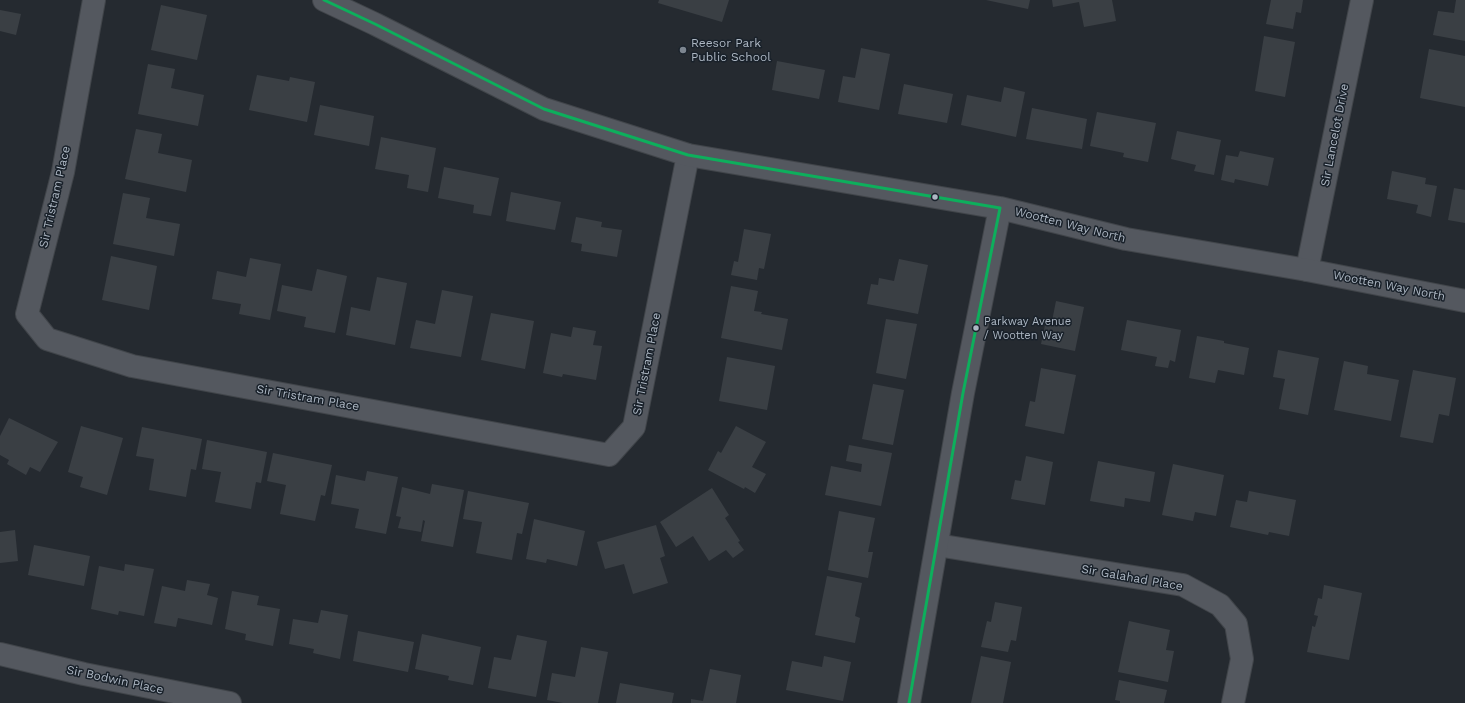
<!DOCTYPE html>
<style>
body{margin:0}
canvas{display:block;background:#252a30}
</style>
<canvas width="1465" height="703"></canvas>
<script>
const g = document.querySelector('canvas').getContext('2d');
g.lineJoin = 'round';
function fillPath(path, color) { g.fillStyle = color; g.fill(path, 'evenodd'); }
const shape = rows => new Path2D(rows.map(r => 'M' + r).join(''));
function strokePath(path, color, width, dash) { g.strokeStyle = color; g.lineWidth = width; g.lineCap = dash ? 'butt' : 'round'; g.setLineDash(dash || []); g.stroke(path); }
function write(font, color, halo, rows, align = 'center') {
  g.font = font + ' "Work Sans",sans-serif'; g.lineWidth = 3; g.setLineDash([]); g.textBaseline = 'middle'; g.strokeStyle = halo; g.fillStyle = color; for (const [text, x, y, turn = 0] of rows) {
    g.save(); g.translate(x, y); g.rotate((+turn || 0) * Math.PI / 180); g.textAlign = isNaN(turn) ? turn : align; if (halo) g.strokeText(text, 0, 0); g.fillText(text, 0, 0); g.restore();
  }
}
fillPath(shape([
 [659,0,729,0,722,22,658,3],
 [986,0,1030,0,1028,9],
 [1052,0,1112,0,1116,21,1084,27,1079,2,1053,7],
 [1271,0,1303,0,1301,13,1296,12,1293,29,1266,24],
 [1456,0,1465,0,1465,41,1433,35,1438,11,1454,13],
 [161,5,207,15,197,60,151,50],
 [0,10,21,14,16,35,0,31],
 [1264,36,1295,42,1285,97,1255,91],
 [861,48,890,54,879,110,838,102,843,76,855,78],
 [1429,49,1465,56,1465,107,1420,98],
 [777,61,825,70,819,99,772,90],
 [148,64,175,69,171,88,204,95,198,126,138,114],
 [257,75,289,81,290,77,315,82,307,122,249,110],
 [904,84,953,94,947,123,898,114],
 [1004,87,1025,92,1016,137,961,125,967,95,1001,102],
 [320,105,374,116,369,146,314,135],
 [1032,108,1087,119,1082,149,1026,139],
 [1097,112,1156,123,1148,162,1123,157,1124,153,1090,146],
 [136,129,162,134,158,153,192,160,186,192,125,179],
 [1177,131,1221,140,1214,175,1194,171,1196,165,1171,159],
 [381,137,436,148,428,192,407,188,409,175,375,169],
 [1240,151,1274,158,1268,186,1235,179,1234,183,1221,180,1226,155,1238,157],
 [444,167,499,178,491,216,473,213,474,205,438,198],
 [1392,171,1426,178,1425,184,1437,186,1431,217,1416,213,1418,205,1387,199],
 [1454,188,1465,190,1465,223,1448,220],
 [511,192,561,202,555,230,506,221],
 [123,193,150,198,146,218,180,224,174,256,113,244],
 [576,217,602,222,601,227,622,230,617,257,581,251,582,244,571,242],
 [744,229,771,234,764,269,759,268,757,280,731,275,734,261,738,262],
 [111,256,157,266,149,310,102,300],
 [250,258,281,264,270,320,239,314,241,304,212,299,217,271,246,277],
 [899,259,928,265,918,314,867,304,871,284,878,285,879,278,894,281],
 [317,269,347,276,335,333,304,327,306,317,277,311,282,285,312,291],
 [377,277,407,283,395,345,346,335,351,307,370,311],
 [731,286,758,291,754,311,762,312,761,314,788,319,782,350,721,338],
 [442,290,473,296,461,357,410,348,416,320,435,324],
 [1056,301,1084,307,1075,351,1041,344,1045,325,1051,326],
 [491,313,534,321,525,369,481,360],
 [886,319,917,324,906,379,876,373],
 [1127,320,1181,330,1175,362,1170,360,1168,368,1155,366,1157,357,1121,350],
 [573,327,596,331,593,345,602,346,596,380,563,374,562,377,543,373,551,333,571,337],
 [1197,336,1224,341,1224,343,1249,348,1244,375,1218,370,1215,383,1189,378],
 [1278,350,1319,358,1308,415,1279,409,1285,379,1273,377],
 [727,357,775,366,767,410,719,401],
 [1344,361,1368,366,1367,374,1399,380,1391,421,1334,410],
 [1041,368,1076,375,1064,434,1025,426,1030,401,1035,402],
 [1413,370,1456,378,1449,416,1439,414,1433,443,1400,437],
 [873,384,904,390,893,445,862,439],
 [9,418,58,442,40,472,30,467,26,475,7,464,9,460,0,455,0,436],
 [81,426,123,438,107,495,80,487,83,477,68,472],
 [736,426,766,442,752,467,766,474,755,493,745,487,744,489,708,470,718,451,721,453],
 [142,427,202,439,196,470,191,469,186,497,149,490,154,459,136,456],
 [207,440,267,452,261,483,256,482,251,509,215,502,221,472,202,469],
 [849,445,892,453,881,506,825,495,831,466,861,472,862,464,846,461],
 [273,453,332,465,325,496,321,495,315,521,280,514,286,485,267,481],
 [1026,456,1053,462,1045,505,1011,499,1015,480,1021,481],
 [1098,461,1155,472,1150,502,1125,498,1124,507,1090,501],
 [1173,464,1224,475,1216,516,1195,512,1193,521,1162,515],
 [367,471,398,477,386,534,355,528,359,509,331,504,336,475,365,481],
 [432,484,464,490,453,547,421,541,425,521,423,520,421,532,398,528,401,517,396,516,402,487,430,494],
 [712,488,729,515,725,518,740,541,738,542,744,550,733,558,726,550,709,561,693,536,676,547,660,522],
 [468,491,529,503,522,534,517,533,512,560,476,553,482,522,463,519],
 [1249,491,1296,500,1289,536,1269,532,1268,535,1230,527,1236,500,1247,502],
 [839,511,875,518,868,552,873,552,868,578,828,570],
 [534,519,585,531,577,566,547,559,546,563,526,559],
 [656,525,665,556,660,558,668,583,633,594,624,564,605,569,597,542],
 [15,530,18,561,0,563,0,532],
 [34,545,90,556,84,586,28,575],
 [125,564,154,569,144,616,119,611,118,615,91,609,99,566,124,571],
 [827,576,862,583,855,616,860,618,855,643,815,635],
 [187,580,210,584,207,595,218,598,212,625,178,618,176,627,154,623,162,586,185,591],
 [1324,585,1362,593,1349,660,1307,652,1312,628,1312,626,1315,627,1318,616,1314,615,1318,598,1322,599],
 [232,591,259,596,257,605,280,609,273,646,245,640,246,634,225,629],
 [995,602,1022,607,1016,641,1011,640,1008,652,981,647,987,621,991,622],
 [321,610,348,615,340,659,313,653,314,649,289,644,293,619,318,623],
 [1129,621,1170,630,1166,650,1174,651,1168,682,1118,672],
 [358,631,414,642,408,672,353,661],
 [422,634,481,647,473,685,448,680,449,676,415,669],
 [517,635,547,641,536,697,488,688,494,657,511,660],
 [581,647,608,652,598,703,563,703,547,700,552,673,575,677],
 [824,656,851,662,843,701,786,690,792,661,822,667],
 [981,656,1011,662,1003,703,971,703],
 [710,669,741,675,736,703,691,703,691,699,703,701],
 [1119,680,1167,690,1164,703,1120,703,1120,701,1115,700],
 [620,683,674,693,672,703,616,703]
]), '#3a3f44');
const minor = shape([
 [94,0,63,172,27,314,47,339,132,366,609,455,634,427,688,155],
 [1307,270,1362,0],
 [937,545,1183,585,1220,605,1236,624,1242,659,1233,703],
 [0,654,84,674,230,703]
]);
const tertiary = shape([
 [324,0,375,24,544,109,688,155,1000,208,1126,239,1307,270,1465,301],
 [909,703,963,393,1000,208]
]);
strokePath(minor, '#41454a', 24);
strokePath(tertiary, '#41454a', 24);
strokePath(minor, '#54585f', 22);
strokePath(tertiary, '#54585f', 22);
strokePath(shape([
 [324,0,375,24,544,109,688,155,1000,208],
 [909,703,963,393,1000,208]
]), '#0daf5c', 3);
for (const [x, y, r, color] of [
 [683,50,4,"#7d8690"],
 [935,197,3.5,"#adb7c3"],
 [976,328,3.5,"#adb7c3"]
]) { const dot = new Path2D(); dot.arc(x, y, r, 0, 2 * Math.PI); g.fillStyle = color; g.fill(dot); strokePath(dot, '#19212a', 1.5); }
write('11px', '#adb7c3', '#19212a', [
 ["Parkway Avenue",984,322],
 ["/ Wootten Way",984,336]
], 'left');
write('12px', '#adb7c3', '#19212a', [
 ["Reesor Park",691,43],
 ["Public School",691,57]
], 'left');
write('12px', '#adb7c3', '#19212a', [
 ["Sir Lancelot Drive",1335,135,-79],
 ["Sir Tristram Place",55,197,-77],
 ["Wootten Way North",1070,225,14],
 ["Wootten Way North",1389,286,11],
 ["Sir Tristram Place",647,364,-79],
 ["Sir Tristram Place",308,398,10],
 ["Sir Galahad Place",1132,578,10],
 ["Sir Bodwin Place",115,680,12]
]);
</script>
